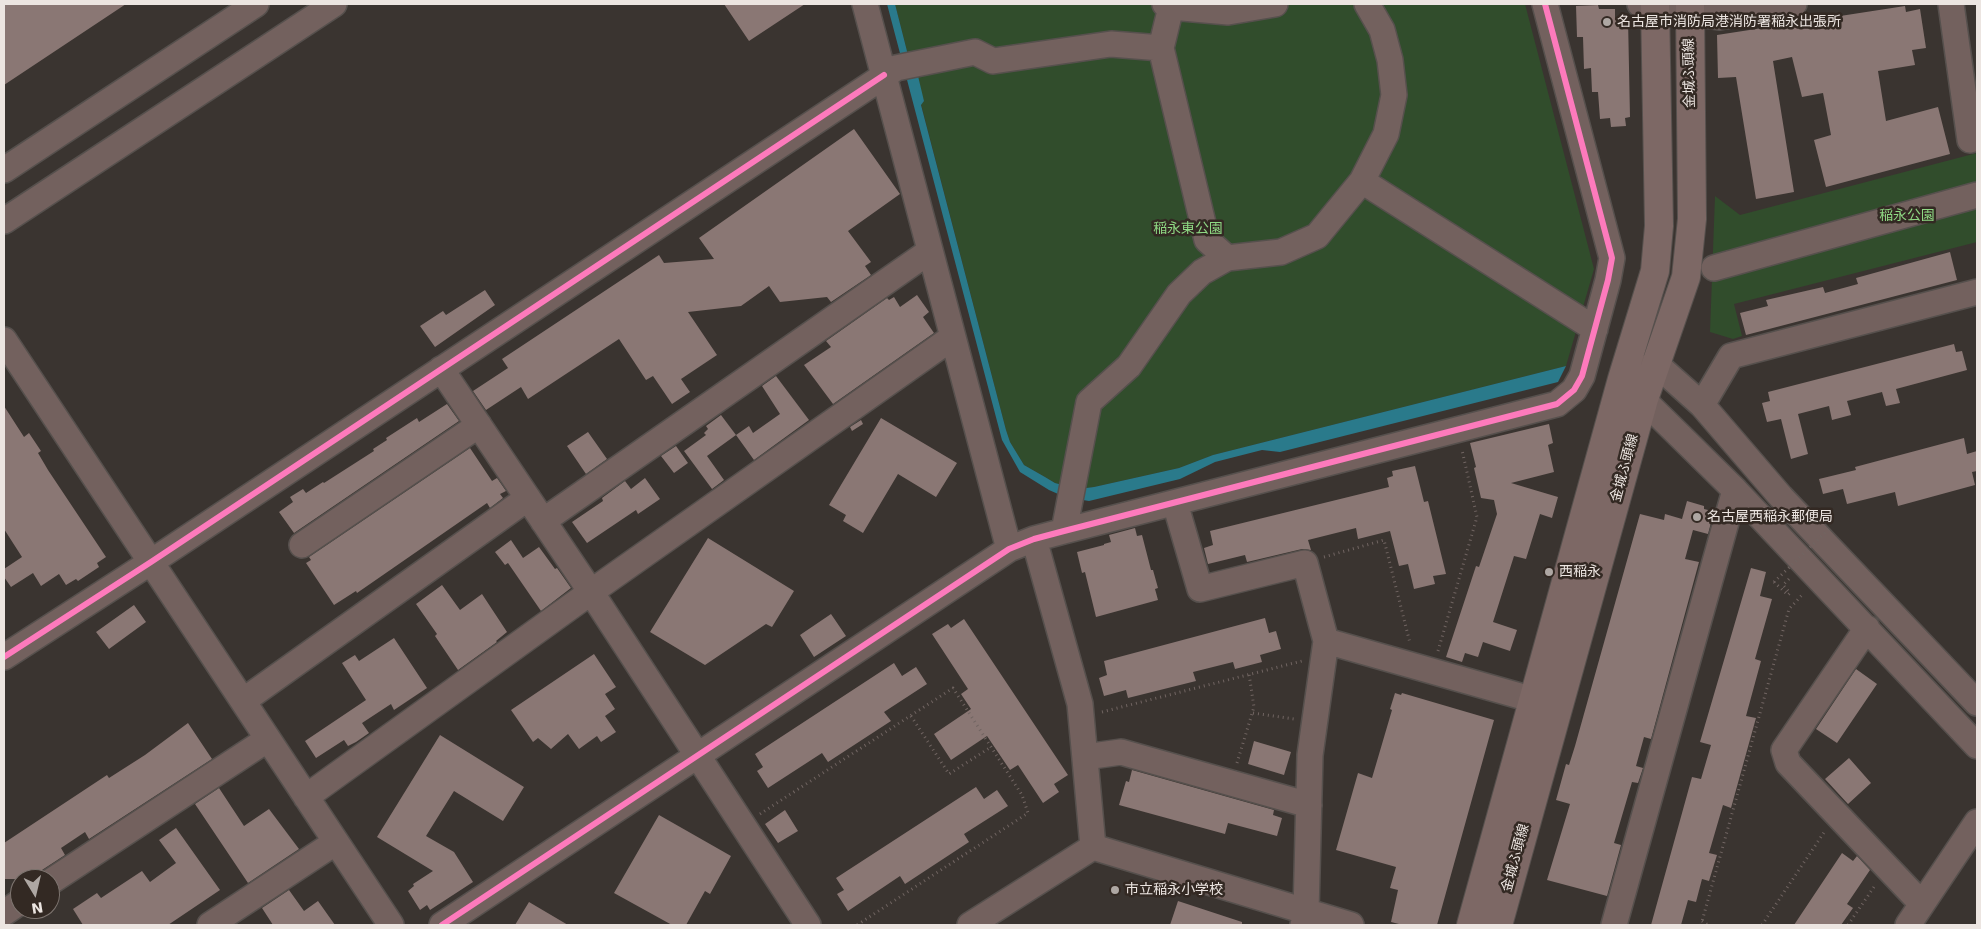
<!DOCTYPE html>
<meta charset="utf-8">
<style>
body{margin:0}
#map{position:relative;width:1981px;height:929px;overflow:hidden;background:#3a3430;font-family:"DejaVu Sans",sans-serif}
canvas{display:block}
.frame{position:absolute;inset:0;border:5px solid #ece5e1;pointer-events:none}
.north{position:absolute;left:10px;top:869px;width:50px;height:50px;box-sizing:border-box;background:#332923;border:1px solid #7d746f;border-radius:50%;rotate:171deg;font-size:14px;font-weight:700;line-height:20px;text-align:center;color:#ece5e1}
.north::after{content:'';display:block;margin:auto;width:18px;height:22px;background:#aea7a3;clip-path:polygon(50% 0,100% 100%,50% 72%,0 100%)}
</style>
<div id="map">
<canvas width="1981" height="929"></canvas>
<div class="frame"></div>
<div class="north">N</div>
</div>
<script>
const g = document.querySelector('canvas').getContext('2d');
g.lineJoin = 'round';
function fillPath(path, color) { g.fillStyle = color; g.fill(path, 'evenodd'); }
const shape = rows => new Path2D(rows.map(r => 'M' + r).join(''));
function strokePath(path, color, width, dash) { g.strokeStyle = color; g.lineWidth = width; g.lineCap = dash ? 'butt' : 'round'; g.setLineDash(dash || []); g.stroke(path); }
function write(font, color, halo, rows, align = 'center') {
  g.font = font + ' "DejaVu Sans","Noto Sans JP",sans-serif'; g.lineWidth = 5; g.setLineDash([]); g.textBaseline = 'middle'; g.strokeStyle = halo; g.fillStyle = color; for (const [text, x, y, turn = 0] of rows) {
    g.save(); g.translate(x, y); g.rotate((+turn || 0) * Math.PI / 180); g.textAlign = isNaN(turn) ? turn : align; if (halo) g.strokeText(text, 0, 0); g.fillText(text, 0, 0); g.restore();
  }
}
fillPath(shape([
 [895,4,1525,4,1594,269,1566,366,1213,455,1179,468,1094,487,1078,489,1055,483,1045,477,1024,465,1010,442,1006,430,921,104,924,101,908,55],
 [1977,153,1977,242,1734,304,1742,336,1733,339,1710,332,1715,196,1740,215]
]), '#314d2c');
fillPath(shape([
 [887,4,895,4,908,55,918,76,924,101,921,105,1006,430,1010,442,1024,465,1045,477,1055,483,1078,489,1094,487,1179,468,1213,455,1566,366,1558,382,1280,452,1262,450,1215,462,1180,479,1089,501,1065,497,1049,490,1020,472,1002,440]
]), '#2a7a8b');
fillPath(shape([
 [4,4,126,4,4,85],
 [724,4,805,4,749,41],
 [1598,5,1599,9,1615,9,1615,19,1628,18,1630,117,1625,118,1626,126,1611,127,1610,118,1600,119,1598,92,1592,92,1591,68,1584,69,1583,37,1577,37,1576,6],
 [1905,6,1906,12,1920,9,1926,48,1912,50,1915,65,1878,71,1886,121,1938,107,1950,154,1826,187,1814,140,1831,135,1823,93,1802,97,1792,57,1773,61,1794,192,1756,199,1736,77,1718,78,1717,35],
 [854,129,900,194,848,231,871,262,865,266,871,275,831,302,827,297,780,302,769,286,741,306,688,312,717,355,681,379,690,392,672,404,653,376,646,380,619,339,528,399,521,387,486,410,473,391,508,368,502,359,659,255,664,263,714,259,699,238],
 [1950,252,1957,280,1746,335,1740,313,1768,306,1766,300,1823,287,1825,293,1858,284,1856,278],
 [485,290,495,305,435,347,420,326,443,311,446,315],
 [917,295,929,312,923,317,934,333,833,404,804,365,831,347,826,341,887,298,889,300,894,297,900,307],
 [1954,344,1956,352,1962,351,1967,370,1896,389,1900,403,1886,406,1882,392,1847,401,1851,415,1832,420,1829,406,1798,414,1808,454,1791,459,1781,419,1767,422,1762,403,1770,401,1768,392],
 [776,376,809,420,754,460,736,435,749,426,753,433,780,414,762,386],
 [447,404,459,421,294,533,279,512,293,502,290,497,303,489,306,493,323,482,324,483,374,451,373,449,387,440,386,438,417,418,419,422],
 [4,406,24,437,29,433,41,451,38,453,48,470,106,557,97,563,99,567,78,581,76,579,66,585,59,574,41,586,33,573,11,587,4,577,4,569,22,557,4,529],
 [721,415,736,435,707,456,724,480,712,489,684,451,706,435,704,433,708,429,706,426],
 [881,418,957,463,936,497,898,474,863,533,843,521,846,515,829,505],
 [861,420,863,424,852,431,850,427],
 [1549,424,1553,443,1548,445,1554,472,1511,483,1558,497,1552,518,1540,514,1526,559,1514,556,1493,622,1517,630,1510,651,1483,642,1478,657,1465,653,1462,662,1446,657,1476,566,1479,567,1497,514,1494,500,1481,498,1474,468,1476,467,1470,443],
 [588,432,607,459,586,474,567,446],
 [1964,438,1967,454,1977,451,1977,471,1972,472,1975,485,1898,506,1895,492,1847,504,1843,489,1823,494,1819,479,1856,470,1855,467],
 [676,446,688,463,674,473,661,456],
 [470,448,492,481,497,478,506,491,500,494,503,498,490,508,487,503,357,593,356,591,334,605,306,563,311,560,309,557],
 [1415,466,1424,502,1428,501,1446,574,1433,576,1435,584,1414,589,1408,564,1399,566,1390,531,1358,539,1356,528,1308,540,1311,550,1302,549,1247,562,1245,555,1208,564,1204,548,1213,545,1210,531,1389,487,1387,478,1393,476,1392,471],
 [645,478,660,499,638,514,636,510,587,543,572,522,603,501,602,498,625,481,631,489],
 [1687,501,1704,506,1704,509,1708,510,1707,513,1713,515,1708,534,1693,530,1685,559,1699,562,1651,739,1644,737,1636,766,1643,768,1638,783,1632,782,1614,843,1621,845,1607,896,1547,880,1570,804,1556,800,1566,764,1569,765,1575,746,1640,514,1664,520,1665,514,1682,519],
 [1135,528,1137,536,1142,535,1151,570,1153,570,1158,588,1155,589,1158,600,1096,617,1085,572,1082,573,1077,552,1104,545,1104,544,1111,542,1109,535],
 [708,538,794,591,772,627,766,624,705,665,650,632],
 [511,540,523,558,539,547,555,569,557,568,571,588,541,611,508,563,505,565,495,552],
 [1751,568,1766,572,1760,596,1772,599,1755,659,1761,661,1746,716,1756,718,1731,808,1723,805,1709,853,1717,855,1709,881,1702,879,1696,902,1688,900,1681,925,1651,925,1692,777,1701,779,1711,745,1700,742],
 [442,585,460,610,482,594,507,632,496,641,497,642,458,670,435,636,437,634,416,604],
 [134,605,146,622,109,649,96,632],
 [831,614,846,636,814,657,800,635],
 [1265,618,1269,633,1276,631,1281,649,1260,655,1262,662,1235,669,1233,662,1193,672,1196,681,1128,698,1126,690,1104,696,1099,678,1107,675,1104,661],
 [964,619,1068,775,1054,784,1059,792,1043,803,1018,765,1010,770,987,736,951,760,934,734,971,709,961,694,968,689,932,634,948,624,951,628],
 [394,638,427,688,394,710,391,704,362,723,369,733,356,742,348,746,344,740,316,758,305,741,366,700,342,663,355,655,359,661],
 [594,654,616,687,605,694,615,709,605,716,616,732,601,742,597,736,579,749,568,734,551,749,538,738,533,742,511,710],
 [894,663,902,676,916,667,927,684,884,712,891,721,828,762,822,753,768,788,757,771,763,767,755,754],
 [1856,669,1877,684,1837,743,1816,729],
 [1395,693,1401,695,1402,693,1494,720,1437,925,1403,925,1391,922,1398,890,1390,888,1396,867,1336,850,1358,773,1372,778,1392,710,1390,709],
 [188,723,212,759,89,839,85,832,61,848,65,855,42,870,34,879,4,879,4,843,107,775,109,778,145,755],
 [440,735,524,787,503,821,454,791,426,836,454,852,473,882,430,910,427,905,420,910,408,891,414,886,413,884,433,871,377,837],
 [1254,741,1291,752,1284,775,1248,764],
 [1849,758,1871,783,1848,804,1825,779],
 [1132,770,1274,810,1273,815,1282,818,1277,836,1228,823,1225,834,1119,805,1126,781,1129,782],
 [976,787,984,799,997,790,1008,806,964,834,969,842,905,884,900,876,848,911,837,894,844,890,836,878],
 [219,788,244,826,269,809,299,849,248,883,195,804],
 [785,810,798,831,778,843,765,824],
 [659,815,731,856,710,894,705,891,686,925,672,925,614,893],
 [176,828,220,890,168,925,83,925,73,909,97,893,101,898,142,871,150,882,176,863,159,840],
 [1842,853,1853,861,1857,856,1870,870,1847,904,1853,908,1841,925,1794,925],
 [289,890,304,911,318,901,335,925,273,925,262,908],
 [1178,901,1242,922,1242,925,1170,925],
 [529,902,568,925,515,925]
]), '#8a7774');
const minor = shape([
 [865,4,1009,549],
 [1165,4,1171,7,1228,12,1275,4],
 [1640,4,1655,8,1719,17,1794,4],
 [1951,4,1970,140,1977,138],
 [1171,7,1161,48,1207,240,1227,258],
 [4,170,256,4],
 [1362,181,1595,329],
 [4,221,334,4],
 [1714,268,1977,195],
 [4,340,391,925],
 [441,369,591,592,808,925],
 [1702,405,1731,356,1977,292],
 [1175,503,1200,589,1305,563,1326,641,1310,755,1306,912,1303,925],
 [543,521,930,251],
 [1064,531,1089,402,1129,366,1179,294,1202,272,1227,258,1281,252,1317,236,1362,181,1386,134,1394,95,1390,60,1382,30,1367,4],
 [1034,539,1080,704,1093,847],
 [302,545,479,425],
 [1867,628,1784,750,1788,763,1922,904],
 [1326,641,1534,700],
 [4,657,151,562,896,68,975,52,993,61,1111,44,1161,48],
 [243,701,528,498],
 [1977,703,1781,497,1702,405,1656,364,1622,379,1735,490,1977,746],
 [1085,757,1121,752,1309,805],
 [306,797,591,592,953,337],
 [50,882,268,739],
 [4,913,20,902],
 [210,925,336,842],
 [442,925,1009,549,1034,539,1064,531,1557,404,1574,390,1582,376,1608,280,1612,258,1545,4],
 [970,925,1093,847,1351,925],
 [1614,925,1735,490],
 [1908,925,1977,822]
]);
const major = shape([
 [1471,925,1622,379,1655,271,1659,226,1655,4],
 [1498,925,1644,399,1686,277,1692,219,1690,4]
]);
strokePath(minor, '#56504d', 28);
strokePath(major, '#56504d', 30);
strokePath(shape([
 [1324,557,1384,540,1410,643],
 [1774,582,1788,595,1790,593,1783,585,1789,579],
 [1438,651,1477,517,1462,450],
 [1102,712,1302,661],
 [1253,713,1294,719],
 [911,716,949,774,991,747],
 [1237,763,1254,707,1249,674],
 [760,814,953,688,1022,795,1028,813,857,925],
 [1702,921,1708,925],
 [1701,925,1789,609,1803,594],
 [1762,925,1825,831],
 [1848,925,1876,884]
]), '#716562', 3, [1, 4]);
strokePath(minor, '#73615e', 25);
strokePath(major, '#7d6865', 28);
strokePath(shape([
 [1774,582,1831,527]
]), '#716562', 3, [1, 4]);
strokePath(shape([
 [4,657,151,562,884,75],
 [442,925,1009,549,1034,539,1064,531,1557,404,1574,390,1582,376,1608,280,1612,258,1545,4]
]), '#fd7abc', 6);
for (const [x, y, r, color] of [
 [1607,22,5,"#aea7a3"],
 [1697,517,5,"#aea7a3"],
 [1549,572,5,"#aea7a3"],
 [1115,890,5,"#aea7a3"]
]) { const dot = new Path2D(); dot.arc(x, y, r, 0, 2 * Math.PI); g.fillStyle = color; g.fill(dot); strokePath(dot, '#332923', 2); }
write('14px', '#ece5e1', '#332923', [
 ["名古屋市消防局港消防署稲永出張所",1617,22],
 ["名古屋西稲永郵便局",1707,517],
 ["西稲永",1559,572],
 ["市立稲永小学校",1125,890]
], 'left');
write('14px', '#ece5e1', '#332923', [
 ["金城ふ頭線",1690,73,-91],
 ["金城ふ頭線",1625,468,-75],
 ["金城ふ頭線",1516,858,-75]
]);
write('14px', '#8ed883', '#332923', [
 ["稲永公園",1907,216],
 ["稲永東公園",1188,229]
]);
</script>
